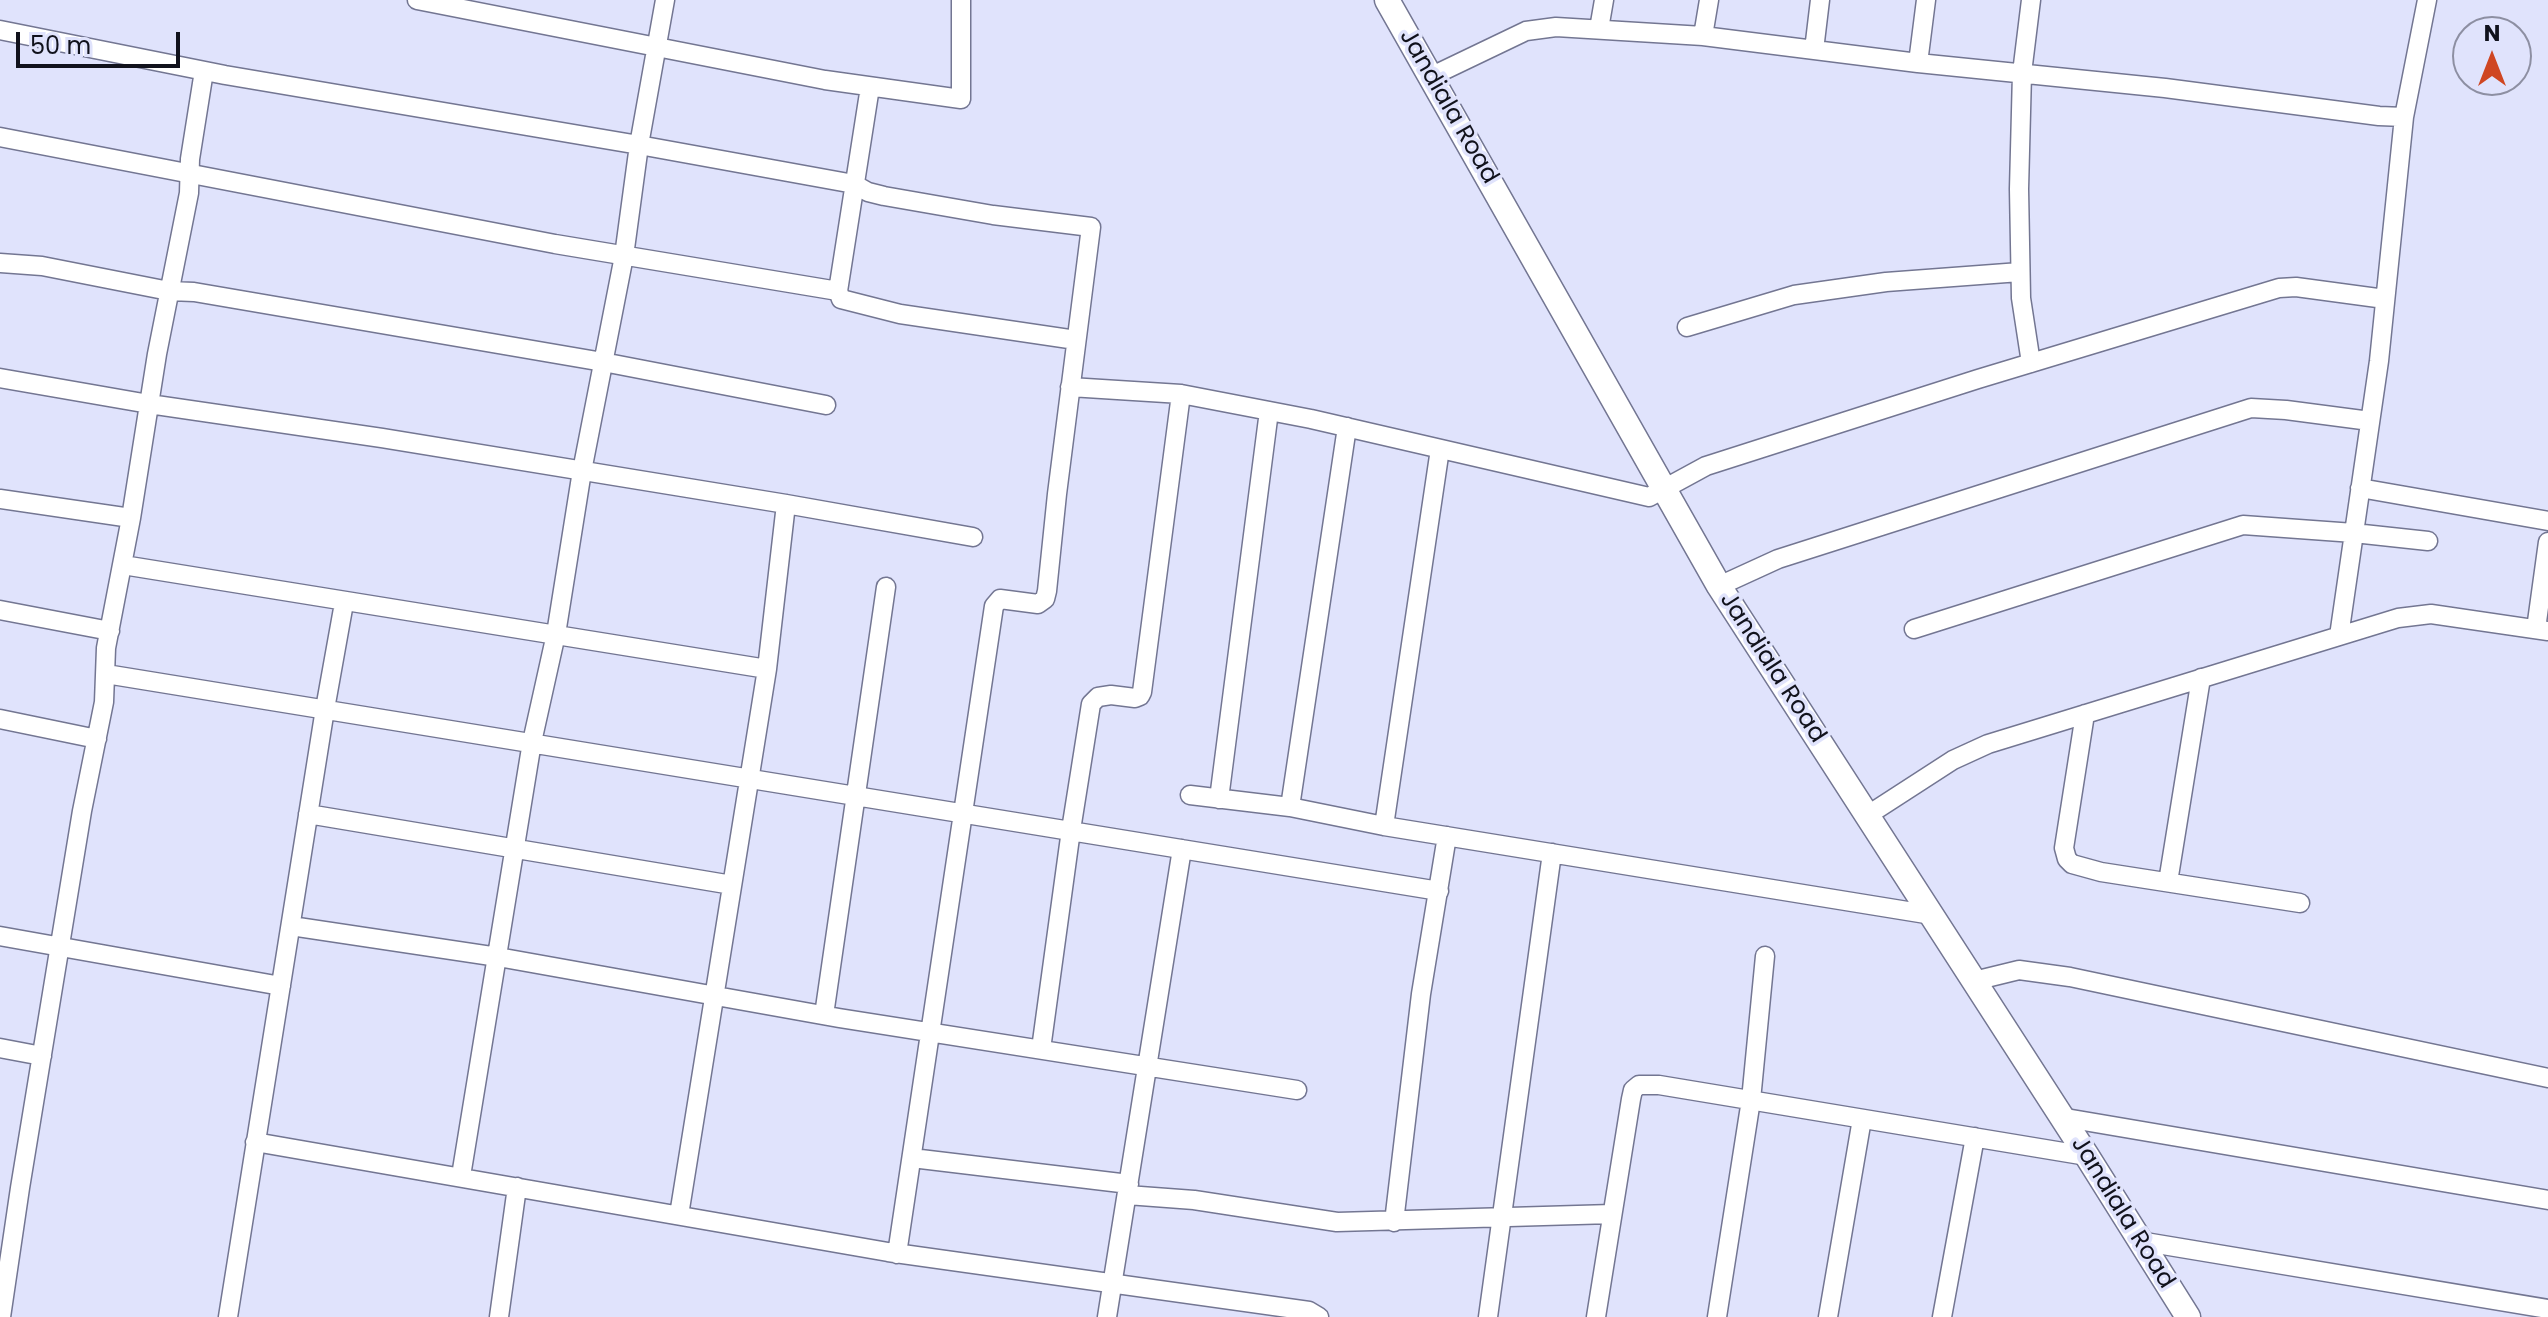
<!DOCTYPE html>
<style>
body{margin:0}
#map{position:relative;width:2548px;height:1317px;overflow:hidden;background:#e0e3fc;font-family:Poppins,sans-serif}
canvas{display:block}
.north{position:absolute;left:2452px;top:16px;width:80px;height:80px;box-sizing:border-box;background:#e0e3fc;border:2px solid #8d8fa2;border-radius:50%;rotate:0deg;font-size:22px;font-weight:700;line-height:32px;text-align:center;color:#11121c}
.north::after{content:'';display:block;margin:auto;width:28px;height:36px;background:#cf4622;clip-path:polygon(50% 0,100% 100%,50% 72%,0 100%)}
.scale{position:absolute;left:16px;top:32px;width:164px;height:36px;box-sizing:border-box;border:4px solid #11121c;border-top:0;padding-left:10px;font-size:24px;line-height:28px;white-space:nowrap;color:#11121c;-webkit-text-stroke:6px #e0e3fc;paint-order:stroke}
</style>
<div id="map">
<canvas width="2548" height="1317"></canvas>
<div class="north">N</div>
<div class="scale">50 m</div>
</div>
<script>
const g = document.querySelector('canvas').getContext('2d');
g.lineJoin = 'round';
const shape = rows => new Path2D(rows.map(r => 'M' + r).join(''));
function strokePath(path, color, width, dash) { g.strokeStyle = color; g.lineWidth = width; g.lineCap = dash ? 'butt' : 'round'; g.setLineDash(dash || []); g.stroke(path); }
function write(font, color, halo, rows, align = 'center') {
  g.font = font + ' Poppins,sans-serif'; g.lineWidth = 7; g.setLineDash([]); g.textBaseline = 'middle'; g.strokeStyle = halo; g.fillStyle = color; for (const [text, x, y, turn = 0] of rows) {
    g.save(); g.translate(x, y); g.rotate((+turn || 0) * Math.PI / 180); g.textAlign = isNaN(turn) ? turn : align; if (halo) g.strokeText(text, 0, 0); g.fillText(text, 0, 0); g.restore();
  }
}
const minor = shape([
 [417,0,825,80,961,99,961,0],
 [1599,29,1604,0],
 [0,30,225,75,639,145,854,184,868,192,884,196,993,215,1091,227,1057,494,1047,591,1045,599,1038,604,1000,599,994,606,897,1254],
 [1703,36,1709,0],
 [1814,50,1820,0],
 [1918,63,1926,0],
 [1430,77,1526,31,1556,27,1703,36,1918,63,2165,88,2379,116,2404,117,2427,0],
 [870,87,838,291,841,299,900,314,1076,340],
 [0,137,555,244,838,291],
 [0,263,42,266,169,291,194,292,603,362,826,405],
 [1687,327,1794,295,1886,282,2020,272],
 [2031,363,2021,298,2019,189,2022,73,2031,0],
 [0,378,149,404,382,438,786,504,973,537],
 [1070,387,1181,394,1311,419,1649,497,1706,466,1978,379,2279,288,2296,287,2385,299],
 [2360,488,2548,521],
 [0,499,131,518],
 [123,565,767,669],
 [1719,586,1778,559,2251,408,2286,410,2370,421],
 [0,610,110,631],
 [1914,629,2243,525,2354,533,2428,541],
 [2536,629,2548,542],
 [2339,636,2379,361,2404,117],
 [106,674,1439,891],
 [2085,714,2064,848,2067,859,2072,864,2101,872,2300,903],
 [0,719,97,739],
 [1190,795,1290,807,1384,826,1932,915],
 [1219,799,1269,411],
 [1290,807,1347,427],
 [308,814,732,885],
 [1868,815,1953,760,1988,744,2398,618,2431,614,2548,631],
 [1384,826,1440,449],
 [2168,882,2201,678],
 [291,926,498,957,839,1018,1297,1090],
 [0,936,281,986],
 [1974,981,2019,970,2070,977,2548,1078],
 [824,1015,886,587],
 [0,1048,42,1056],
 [1041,1049,1071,830,1091,704,1098,697,1111,695,1135,698,1140,696,1142,692,1181,394],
 [2060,1117,2548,1200],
 [255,1142,888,1252,1309,1311,1319,1317],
 [912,1158,1129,1184],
 [461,1176,532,742,556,634,582,471,624,256,639,145,665,0],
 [1127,1195,1194,1200,1337,1222,1612,1214],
 [679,1215,767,669,786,504],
 [1394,1222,1421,994,1447,836],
 [2139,1241,2548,1309],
 [1,1317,20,1188,82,811,104,702,106,648,131,518,157,354,189,193,190,159,204,71],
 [228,1317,325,709,344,603],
 [499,1317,517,1187],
 [1107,1317,1182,849],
 [1488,1317,1552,853],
 [1596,1317,1631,1099,1633,1090,1639,1085,1659,1085,2087,1156],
 [1717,1317,1751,1100,1765,956],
 [1828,1317,1862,1119],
 [1942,1317,1975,1137]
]);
const tertiary = shape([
 [1387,0,1719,586,2087,1156,2188,1317]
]);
strokePath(minor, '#737692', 21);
strokePath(tertiary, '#737692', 27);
strokePath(minor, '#fff', 18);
strokePath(tertiary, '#fff', 24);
write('24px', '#11121c', '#e0e3fc', [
 ["Jandiala Road",1448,107,60],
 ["Jandiala Road",1772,668,57],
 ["Jandiala Road",2122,1213,58]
]);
</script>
